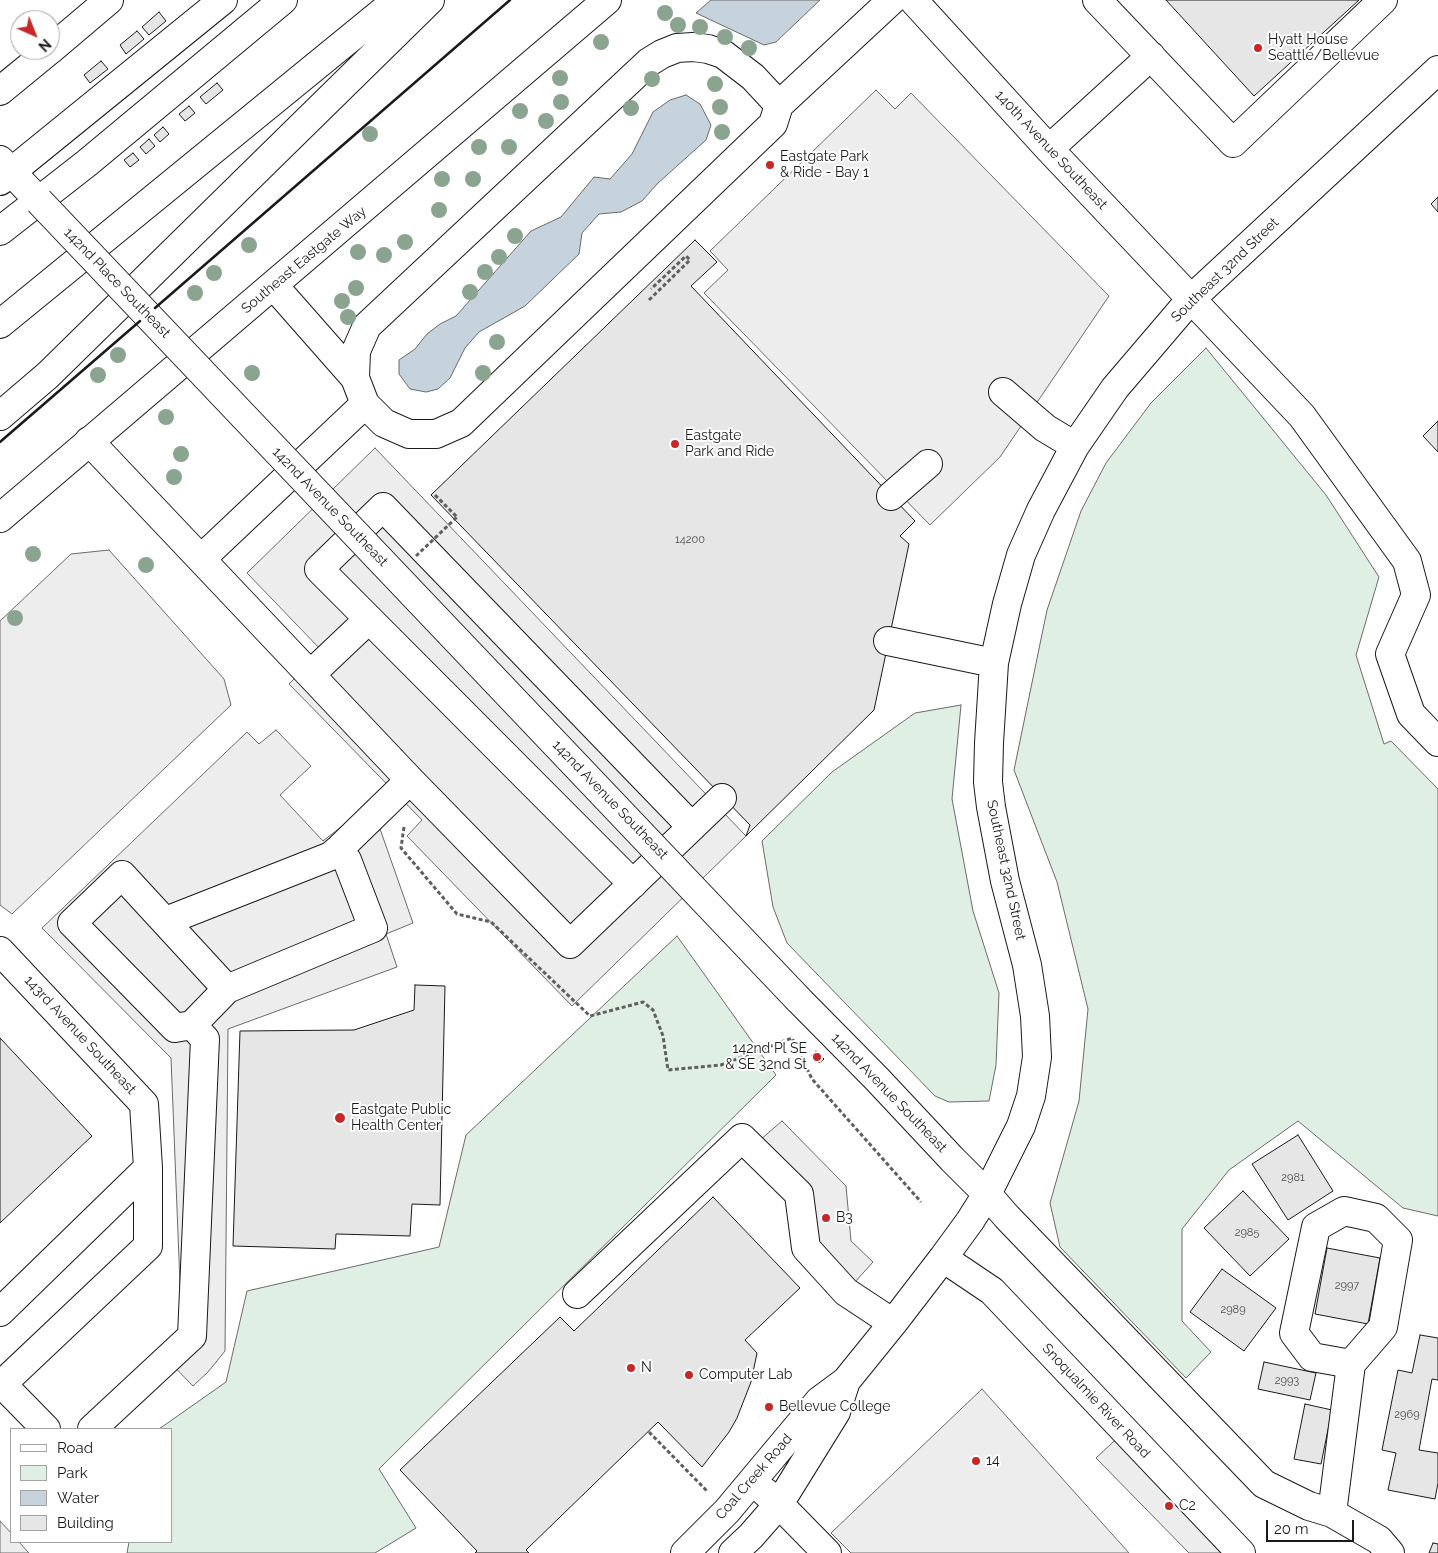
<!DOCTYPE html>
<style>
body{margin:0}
#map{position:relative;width:1438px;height:1553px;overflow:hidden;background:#fff;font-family:Raleway,sans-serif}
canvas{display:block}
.legend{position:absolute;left:10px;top:1428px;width:162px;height:115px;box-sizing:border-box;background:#fff;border:1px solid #a3a3a3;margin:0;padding:6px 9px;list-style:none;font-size:15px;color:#1a1a1a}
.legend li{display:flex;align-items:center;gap:10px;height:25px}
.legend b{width:25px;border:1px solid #a3a3a3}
.north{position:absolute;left:10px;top:10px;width:50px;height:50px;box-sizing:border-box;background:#fff;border:1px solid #a3a3a3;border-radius:50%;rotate:136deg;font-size:14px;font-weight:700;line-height:20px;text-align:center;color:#1a1a1a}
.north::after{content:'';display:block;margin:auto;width:18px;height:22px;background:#c62828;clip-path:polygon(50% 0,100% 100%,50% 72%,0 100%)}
.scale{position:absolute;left:1266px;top:1520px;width:88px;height:22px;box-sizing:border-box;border:2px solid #1a1a1a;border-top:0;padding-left:6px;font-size:15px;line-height:18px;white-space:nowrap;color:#1a1a1a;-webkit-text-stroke:4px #fff;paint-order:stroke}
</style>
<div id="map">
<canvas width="1438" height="1553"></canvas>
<ul class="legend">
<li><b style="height:6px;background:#fff"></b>Road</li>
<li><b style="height:14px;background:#e0efe3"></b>Park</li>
<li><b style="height:14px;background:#c6d2dc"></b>Water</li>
<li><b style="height:14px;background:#e6e6e6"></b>Building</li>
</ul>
<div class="north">N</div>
<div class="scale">20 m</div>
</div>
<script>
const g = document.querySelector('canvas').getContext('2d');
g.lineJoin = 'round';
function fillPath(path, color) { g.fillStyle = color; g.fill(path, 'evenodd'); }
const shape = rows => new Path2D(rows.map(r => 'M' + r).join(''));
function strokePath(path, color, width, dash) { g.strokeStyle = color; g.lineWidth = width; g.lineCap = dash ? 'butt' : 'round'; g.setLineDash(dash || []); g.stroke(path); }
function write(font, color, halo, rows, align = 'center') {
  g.font = font + ' Raleway,sans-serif'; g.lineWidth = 4; g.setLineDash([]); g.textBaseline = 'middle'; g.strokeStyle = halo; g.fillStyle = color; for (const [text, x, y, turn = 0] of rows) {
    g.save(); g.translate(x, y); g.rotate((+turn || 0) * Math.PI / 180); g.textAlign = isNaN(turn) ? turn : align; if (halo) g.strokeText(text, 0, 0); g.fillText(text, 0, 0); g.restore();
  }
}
const green = shape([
 [1206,348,1326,495,1379,577,1356,655,1384,744,1391,741,1438,789,1438,1216,1403,1208,1298,1121,1229,1170,1182,1229,1182,1321,1211,1352,1186,1378,1060,1247,1050,1203,1079,1101,1088,1009,1057,882,1014,770,1047,610,1081,511,1106,463,1151,403,1206,348],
 [961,705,952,799,973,911,999,993,996,1065,989,1101,949,1102,935,1096,787,943,773,907,762,841,832,772,915,713,961,705],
 [677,936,776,1075,379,1469,416,1528,375,1553,127,1553,129,1542,171,1542,171,1429,159,1429,226,1382,247,1291,439,1247,466,1135,677,936]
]);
fillPath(green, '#e0efe3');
strokePath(green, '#6a6a6a', 1);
const parking = shape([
 [876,90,895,109,911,93,1109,296,1000,457,930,525,704,293,728,270,710,251,876,90],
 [375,448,746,836,572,1006,407,836,422,820,289,684,322,651,247,573,375,448],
 [109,550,224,679,231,705,12,914,0,905,0,621,71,554,109,550],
 [276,730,311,766,280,795,323,841,364,809,379,826,413,923,386,934,397,967,228,1029,225,1351,208,1372,193,1386,159,1351,179,1332,181,1309,171,1058,42,928,247,732,259,744,276,730],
 [782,1121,846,1186,851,1241,873,1262,846,1292,806,1248,799,1194,752,1147,782,1121],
 [982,1389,1129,1553,851,1553,831,1533,982,1389],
 [1125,1431,1241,1553,1189,1553,1096,1458,1125,1431],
 [0,1521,11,1533,11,1542,19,1542,29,1553,0,1553,0,1521]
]);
fillPath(parking, '#ededed');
strokePath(parking, '#6a6a6a', 1);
const water = shape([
 [711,0,820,0,776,42,764,45,696,13,711,0],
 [686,95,700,104,711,125,706,140,657,184,642,201,621,212,599,214,582,233,579,254,525,306,479,332,465,348,450,378,438,389,426,392,410,389,399,374,399,360,415,349,427,334,440,324,456,316,531,231,561,217,594,177,610,179,632,154,653,112,670,100,686,95]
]);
fillPath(water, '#c6d2dc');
strokePath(water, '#6a6a6a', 1);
const building = shape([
 [1166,0,1359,0,1254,96,1166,0],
 [159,12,166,21,149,35,142,27,159,12],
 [137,31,144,39,126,54,120,45,137,31],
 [101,61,108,69,90,83,84,75,101,61],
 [217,83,223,90,206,104,200,97,217,83],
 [189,106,195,113,185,121,179,114,189,106],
 [163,127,169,134,160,142,154,135,163,127],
 [149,139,155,146,146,154,140,147,149,139],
 [133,153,139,160,130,167,124,160,133,153],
 [1438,197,1438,212,1431,204,1438,197],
 [695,240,717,262,691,286,915,521,900,536,909,544,874,710,746,836,750,825,431,495,695,240],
 [1438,421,1438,452,1423,436,1438,421],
 [415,985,445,986,440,1205,412,1204,410,1236,336,1234,335,1249,233,1246,240,1031,354,1030,414,1010,415,985],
 [0,1038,92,1136,0,1223,0,1038],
 [816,1051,824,1059,819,1063,811,1056,816,1051],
 [1298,1135,1333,1191,1288,1220,1252,1164,1298,1135],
 [1243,1191,1289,1239,1250,1276,1204,1228,1243,1191],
 [713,1197,800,1288,745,1340,757,1353,751,1382,737,1418,729,1432,702,1467,658,1422,526,1550,529,1553,475,1553,477,1551,400,1470,560,1317,574,1331,713,1197],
 [1327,1248,1380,1258,1368,1324,1315,1314,1327,1248],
 [1222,1269,1276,1308,1244,1351,1190,1312,1222,1269],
 [1420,1335,1438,1338,1438,1380,1432,1379,1419,1450,1438,1453,1438,1483,1435,1499,1388,1490,1396,1453,1382,1450,1398,1370,1412,1373,1420,1335],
 [1264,1362,1316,1373,1310,1400,1258,1389,1264,1362],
 [1305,1404,1332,1410,1321,1464,1294,1459,1305,1404],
 [1433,1543,1438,1544,1438,1553,1429,1553,1433,1543]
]);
fillPath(building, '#e6e6e6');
strokePath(building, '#1a1a1a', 1);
const minor = shape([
 [913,0,1049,149,1302,416,1407,561,1416,595,1390,654,1411,714,1438,742],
 [1097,0,1233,143,1383,0],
 [1049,149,1151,56],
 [0,160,39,201],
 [274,286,355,378,365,404,384,423,409,434,436,434,461,423,773,124,779,105,892,0],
 [355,378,356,351,367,326,649,62,662,54,677,48,693,47,708,49,723,54,753,77,779,105],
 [1003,392,1045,428,1075,446],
 [89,441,410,780,570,944,722,798],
 [891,496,928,464],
 [201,559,365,404],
 [888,641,994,663],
 [311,674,369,619],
 [633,884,319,569,383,507,692,827],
 [166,921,331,856,338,850],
 [0,951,144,1104,148,1168,148,1246,2,1384],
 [227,989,122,875,72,923,175,1028,192,1025,227,989,373,928,347,860,338,850,410,780],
 [798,999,877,1079,952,1159,987,1194,1007,1217,1264,1484,1309,1506,1332,1513,1379,1540,1390,1553],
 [943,1258,992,1291,1241,1553],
 [577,1294,742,1138,799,1194,806,1248,846,1292,893,1323],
 [0,1312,148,1168],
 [0,1382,46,1429],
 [92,1429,192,1336,205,1039,192,1025],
 [765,1492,779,1504,827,1553],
 [1332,1513,1351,1364,1383,1327,1398,1240,1376,1218,1344,1211,1316,1227,1294,1333,1312,1357,1351,1364],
 [685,1553,727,1511,819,1401,846,1381,893,1323,943,1258,970,1221,987,1194,1021,1126,1031,1096,1037,1057,1035,1016,1027,965,1005,881,991,807,988,782,989,743,994,663,1007,604,1021,555,1041,510,1075,446,1115,388,1191,299,1438,70],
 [733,1553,751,1536,779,1504,836,1412,846,1381]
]);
const major = shape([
 [0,518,607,0]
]);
const highway = shape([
 [50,50,109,0],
 [0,91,50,50],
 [0,181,223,0],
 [0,231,87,163,283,0],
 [0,324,397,0],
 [0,416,48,375,430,0]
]);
strokePath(minor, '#1a1a1a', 30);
strokePath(major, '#1a1a1a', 30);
strokePath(highway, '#1a1a1a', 30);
strokePath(shape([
 [649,300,690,260,686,256,651,289],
 [435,495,457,517],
 [404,827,401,848,457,914,491,922,590,1016,643,1002,653,1010,663,1036,668,1070,721,1065,792,1038,812,1079,921,1202],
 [649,1432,708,1492]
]), '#5f5f5f', 3, [4, 2.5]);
strokePath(minor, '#fff', 28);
strokePath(major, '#fff', 28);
strokePath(highway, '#fff', 28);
const minorBridge = shape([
 [39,201,798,999]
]);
strokePath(minorBridge, '#1a1a1a', 30, []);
strokePath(shape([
 [416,556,457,517]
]), '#5f5f5f', 3, [4, 2.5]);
strokePath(minorBridge, '#fff', 28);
strokePath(shape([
 [155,308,510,0],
 [0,442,140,321]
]), '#1a1a1a', 2.5);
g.fillStyle = '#8aa48f';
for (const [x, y] of [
 [665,13],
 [678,25],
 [700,27],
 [725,37],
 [601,42],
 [749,48],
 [560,78],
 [652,79],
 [715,84],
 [561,102],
 [720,107],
 [631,108],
 [520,111],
 [546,121],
 [722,132],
 [370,134],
 [479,147],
 [509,147],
 [442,179],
 [473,179],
 [439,210],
 [515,236],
 [405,242],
 [249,245],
 [358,252],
 [384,255],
 [499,257],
 [485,272],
 [214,273],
 [356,288],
 [470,292],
 [195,293],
 [342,301],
 [348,317],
 [497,342],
 [118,355],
 [252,373],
 [483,373],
 [98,375],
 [166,417],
 [181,454],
 [174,477],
 [33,554],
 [146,565],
 [15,618]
]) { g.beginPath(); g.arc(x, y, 8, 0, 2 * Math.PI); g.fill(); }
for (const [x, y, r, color] of [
 [1258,48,5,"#c62828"],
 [770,165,5,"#c62828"],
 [675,444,5,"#c62828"],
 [817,1057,5,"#c62828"],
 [340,1118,6,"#c62828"],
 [826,1218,5,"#c62828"],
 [631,1368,5,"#c62828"],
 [689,1375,5,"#c62828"],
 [769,1407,5,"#c62828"],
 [976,1461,5,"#c62828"],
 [1169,1506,5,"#c62828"]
]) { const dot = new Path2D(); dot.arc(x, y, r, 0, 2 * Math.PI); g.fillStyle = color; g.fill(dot); strokePath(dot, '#fff', 2); }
write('11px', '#4d4d4d', null, [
 ["14200",690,540],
 ["2981",1293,1178],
 ["2985",1247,1233],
 ["2997",1347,1286],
 ["2989",1233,1310],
 ["2993",1287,1381],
 ["2969",1407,1415]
]);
write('14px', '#1a1a1a', '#fff', [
 ["Hyatt House",1268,40],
 ["Seattle/Bellevue",1268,56],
 ["Eastgate Park",780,157],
 ["& Ride - Bay 1",780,173],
 ["Eastgate",685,436],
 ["Park and Ride",685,452],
 ["142nd Pl SE",807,1049,"right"],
 ["& SE 32nd St",807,1065,"right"],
 ["Eastgate Public",351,1110],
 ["Health Center",351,1126],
 ["B3",836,1218],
 ["N",641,1368],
 ["Computer Lab",699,1375],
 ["Bellevue College",779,1407],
 ["14",986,1461],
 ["C2",1179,1506]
], 'left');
write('14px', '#1a1a1a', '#fff', [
 ["140th Avenue Southeast",1051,150,47],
 ["Southeast Eastgate Way",304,260,-40],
 ["Southeast 32nd Street",1225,270,-44],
 ["142nd Place Southeast",117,283,46],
 ["142nd Avenue Southeast",330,507,46],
 ["142nd Avenue Southeast",610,800,46],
 ["Southeast 32nd Street",1006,870,78],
 ["143rd Avenue Southeast",80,1035,47],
 ["142nd Avenue Southeast",889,1093,46],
 ["Snoqualmie River Road",1096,1401,47],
 ["Coal Creek Road",754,1477,-49]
]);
</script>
